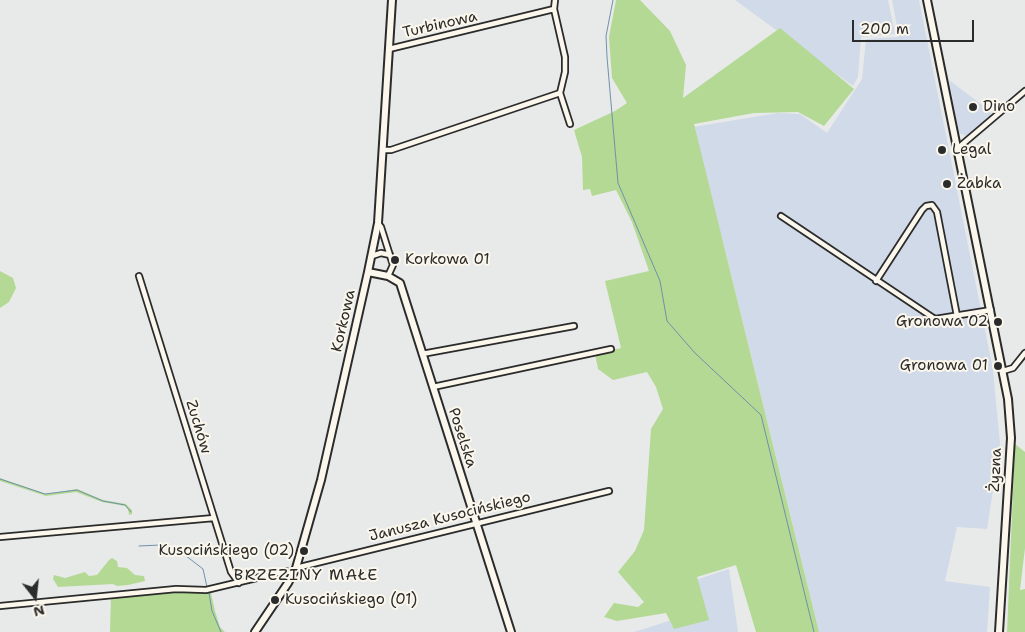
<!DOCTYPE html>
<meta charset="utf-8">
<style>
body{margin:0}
#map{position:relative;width:1025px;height:632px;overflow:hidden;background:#e8eaea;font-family:"Shantell Sans",sans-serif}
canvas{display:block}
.north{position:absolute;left:10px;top:572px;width:50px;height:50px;-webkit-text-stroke:4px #fbf7ec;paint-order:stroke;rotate:164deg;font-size:14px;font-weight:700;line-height:20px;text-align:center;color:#2b2b2b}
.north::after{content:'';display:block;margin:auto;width:18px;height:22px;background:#2b2b2b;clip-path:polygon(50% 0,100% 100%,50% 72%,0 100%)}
.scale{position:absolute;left:852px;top:20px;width:122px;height:22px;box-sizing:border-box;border:2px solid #2b2b2b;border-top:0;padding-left:6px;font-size:15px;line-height:18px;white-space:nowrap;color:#2b2b2b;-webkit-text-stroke:4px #fbf7ec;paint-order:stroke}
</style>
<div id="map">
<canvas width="1025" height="632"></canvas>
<div class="north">N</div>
<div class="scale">200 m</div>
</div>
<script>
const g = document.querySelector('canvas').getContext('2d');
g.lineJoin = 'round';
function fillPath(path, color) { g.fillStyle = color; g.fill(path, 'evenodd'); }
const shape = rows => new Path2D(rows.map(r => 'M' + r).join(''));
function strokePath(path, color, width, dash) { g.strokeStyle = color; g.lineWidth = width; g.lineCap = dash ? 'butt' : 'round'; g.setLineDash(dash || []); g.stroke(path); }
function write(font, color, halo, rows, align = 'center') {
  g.font = font + ' "Shantell Sans",sans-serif'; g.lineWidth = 4; g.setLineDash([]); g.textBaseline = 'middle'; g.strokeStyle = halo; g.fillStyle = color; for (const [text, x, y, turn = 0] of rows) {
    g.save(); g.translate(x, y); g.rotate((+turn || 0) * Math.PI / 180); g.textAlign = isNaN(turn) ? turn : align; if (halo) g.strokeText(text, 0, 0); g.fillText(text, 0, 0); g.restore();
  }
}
fillPath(shape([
 [735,0,888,0,895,34,861,37,858,77,853,86],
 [892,0,919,0,993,370,1000,444,987,529,957,527,945,581,990,587,987,632,819,632,723,241,687,128,778,113,800,114,827,133,862,79,866,39,899,37],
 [949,80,990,111,991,115,966,136,959,133],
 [729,569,738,632,634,632,704,610,695,580]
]), '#d1dae8');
fillPath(shape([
 [616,0,640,0,670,31,686,65,683,98,780,28,854,89,824,126,798,112,754,113,694,124,819,632,756,632,736,565,697,577,709,620,674,629,666,613,617,621,604,617,614,603,638,607,644,602,618,572,635,551,644,530,651,429,663,409,656,387,647,372,613,380,598,369,595,354,621,348,605,281,649,271,632,222,616,190,592,196,590,189,583,190,582,157,574,130,615,111,627,103,612,78,609,37],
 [0,271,13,278,16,288,9,302,0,308],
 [1015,444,1025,452,1025,548,1020,590,1025,589,1025,632,1007,632],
 [0,478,46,494,77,489,103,500,126,504,132,510,132,514,129,515,128,509,125,506,102,502,76,492,46,496,0,481],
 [112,558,117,561,118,567,127,568,135,575,144,576,145,581,128,585,117,586,113,584,58,587,53,579,54,575,65,578,85,572,89,576,97,575,109,560],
 [175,590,213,591,214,592,211,593,215,611,220,627,225,632,110,632,111,596]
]), '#b3d994');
strokePath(shape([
 [613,0,606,36,607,57,618,183,660,281,667,321,695,353,761,415,814,632],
 [0,479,45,494,77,490,103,501,125,505,131,512],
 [139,546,160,545,181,552,203,569,207,587],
 [209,593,212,611,221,632]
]), '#7091a9', 1);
const street = shape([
 [555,0,554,9,565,57,565,72,560,93,570,124],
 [389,49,554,9],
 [958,148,1025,91],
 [383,150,391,150,560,93],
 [781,216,935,319,991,310],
 [378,223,381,227,393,265,388,276],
 [372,256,381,253,390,255],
 [139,276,231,572,239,583],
 [876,281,922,210,926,206,932,205,937,212,957,316],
 [422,354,574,326],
 [1003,371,1013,368,1025,353],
 [433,387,611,349],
 [0,537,214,518],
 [296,568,609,491],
 [0,606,176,589,206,590,286,571,293,573]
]);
const secondary = shape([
 [927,0,1008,399,1011,438,999,632],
 [368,272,388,276,400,283,511,632],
 [255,632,288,583,296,568,321,480,368,272,378,223,392,0]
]);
strokePath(street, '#2b2b2b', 8);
strokePath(secondary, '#2b2b2b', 10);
strokePath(street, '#fbf7ec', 4.5);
strokePath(secondary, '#fbf7ec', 6);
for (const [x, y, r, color] of [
 [973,107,5,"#2b2b2b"],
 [942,150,5,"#2b2b2b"],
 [947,184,5,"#2b2b2b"],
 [395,260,5,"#2b2b2b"],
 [998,322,5,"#2b2b2b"],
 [998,366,5,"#2b2b2b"],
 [304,551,5,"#2b2b2b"],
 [275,600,5,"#2b2b2b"]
]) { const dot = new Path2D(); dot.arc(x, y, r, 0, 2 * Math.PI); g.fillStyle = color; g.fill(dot); strokePath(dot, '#fbf7ec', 2); }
write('15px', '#2b2b2b', '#fbf7ec', [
 ["Turbinowa",440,25,-13],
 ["Korkowa",344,321,-77],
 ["Zuchów",198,427,73],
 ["Poselska",462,438,72],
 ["Żyzna",996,470,-87],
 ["Janusza Kusocińskiego",450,517,-14]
]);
write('15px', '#2b2b2b', '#fbf7ec', [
 ["Dino",983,107],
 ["Legal",952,150],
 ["Żabka",957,184],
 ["Korkowa 01",405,260],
 ["Gronowa 02",988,322,"right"],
 ["Gronowa 01",988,366,"right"],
 ["Kusocińskiego (02)",294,551,"right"],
 ["Kusocińskiego (01)",285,600]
], 'left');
g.letterSpacing = '1px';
write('16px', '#2b2b2b', '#fbf7ec', [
 ["BRZEZINY MAŁE",306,576]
]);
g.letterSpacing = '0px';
</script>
